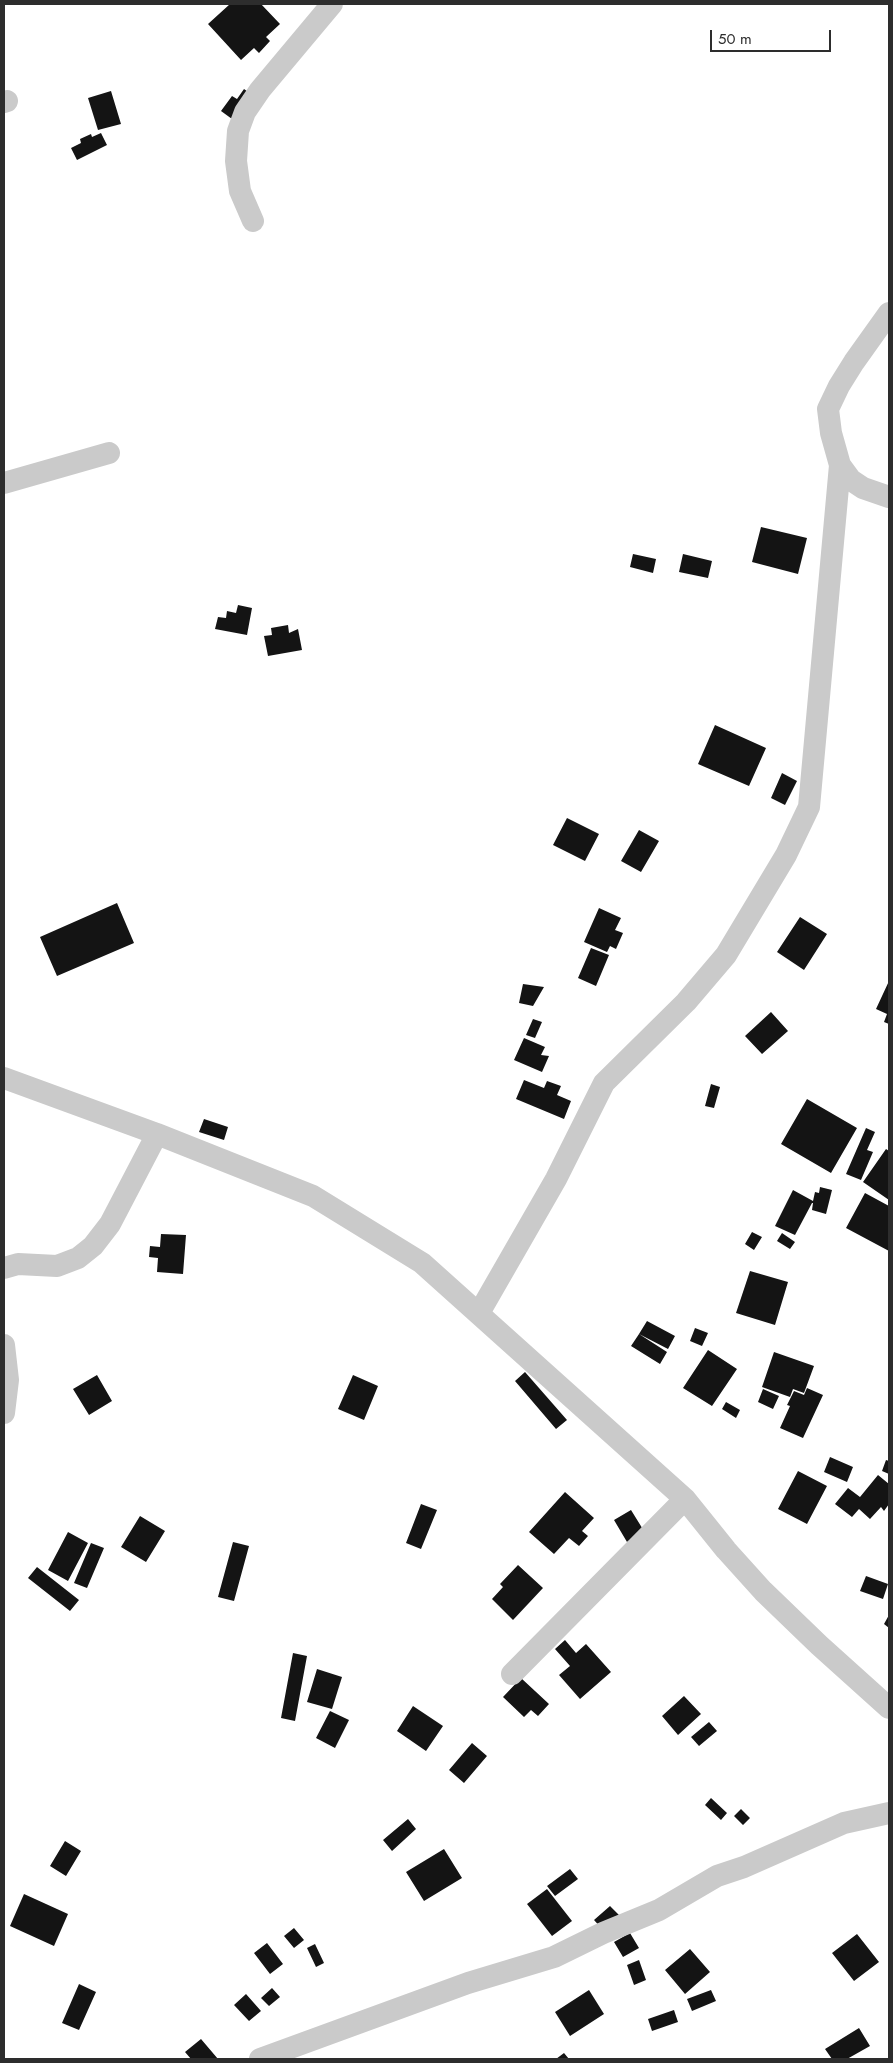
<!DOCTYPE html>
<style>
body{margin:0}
#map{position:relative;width:893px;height:2063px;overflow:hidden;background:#fff;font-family:Jost,sans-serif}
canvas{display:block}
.frame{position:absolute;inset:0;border:5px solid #2d2d2d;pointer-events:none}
.scale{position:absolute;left:710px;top:30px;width:121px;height:22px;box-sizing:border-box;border:2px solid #2d2d2d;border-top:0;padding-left:6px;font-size:15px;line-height:18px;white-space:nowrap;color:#2d2d2d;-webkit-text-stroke:4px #fff;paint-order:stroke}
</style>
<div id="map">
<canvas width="893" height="2063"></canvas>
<div class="frame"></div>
<div class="scale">50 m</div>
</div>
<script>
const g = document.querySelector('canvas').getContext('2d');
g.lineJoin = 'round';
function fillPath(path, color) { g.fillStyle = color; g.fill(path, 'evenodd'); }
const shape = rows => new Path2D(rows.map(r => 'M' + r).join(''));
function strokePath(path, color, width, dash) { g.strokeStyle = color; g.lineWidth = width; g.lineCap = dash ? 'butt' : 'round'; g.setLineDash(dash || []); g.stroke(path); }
fillPath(shape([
 [230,4,261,4,280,24,266,37,270,41,259,53,254,48,241,60,208,24],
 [244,89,251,94,232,119,221,111,232,96,237,99],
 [111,91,121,124,98,130,88,98],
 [101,133,107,145,77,160,71,148,81,143,80,139,91,134,92,137],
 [761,527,807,538,798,574,752,562],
 [633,554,656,559,653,573,630,567],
 [683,554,712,561,708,578,679,572],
 [238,605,252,608,247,635,215,629,218,617,226,618,227,611,236,613],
 [288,625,289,633,298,629,302,650,268,656,264,636,272,635,271,628],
 [715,725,766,748,749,786,698,764],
 [782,773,797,781,785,805,771,798],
 [567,818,599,834,585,861,553,845],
 [639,830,659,841,641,872,621,861],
 [117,903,134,943,57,976,40,937],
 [599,908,621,918,615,930,623,933,616,949,610,946,607,952,584,942],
 [800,917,827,934,804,970,777,952],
 [591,948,609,955,596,986,578,978],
 [889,981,889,1024,884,1022,887,1014,876,1009],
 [523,984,544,987,533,1006,519,1003],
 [771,1012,788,1031,762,1054,745,1036],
 [533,1019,542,1022,535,1038,526,1035],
 [524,1038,545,1047,541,1055,549,1056,542,1072,514,1060],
 [524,1080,544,1088,547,1081,561,1086,557,1095,571,1101,564,1119,516,1099],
 [711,1084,720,1087,714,1108,705,1106],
 [807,1099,857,1128,831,1173,781,1144],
 [204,1119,228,1127,224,1140,199,1132],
 [866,1128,875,1132,867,1150,873,1152,861,1180,846,1174],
 [886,1149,889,1151,889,1200,863,1182],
 [820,1187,832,1190,826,1214,812,1210,813,1203,812,1203,795,1235,775,1226,793,1190,813,1201,815,1192,819,1193],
 [865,1193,889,1206,889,1251,846,1228],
 [752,1232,762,1237,754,1250,745,1244],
 [782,1233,795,1242,790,1249,777,1241],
 [161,1234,186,1235,183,1274,157,1272,158,1258,149,1257,150,1246,160,1247],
 [750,1271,788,1282,775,1325,736,1313],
 [647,1321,675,1336,668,1349,639,1334],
 [695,1328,708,1333,702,1346,690,1341],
 [639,1334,667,1352,660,1364,631,1346],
 [708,1350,737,1369,712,1406,683,1388],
 [774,1352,814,1366,804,1393,793,1389,790,1397,762,1387],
 [525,1372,567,1420,556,1429,515,1381],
 [97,1375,112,1401,89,1415,73,1389],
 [353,1375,378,1386,364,1420,338,1409],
 [807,1388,823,1395,803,1438,780,1428,790,1406,787,1405,794,1391,804,1395],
 [763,1389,779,1396,773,1409,758,1402],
 [726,1402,740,1410,736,1418,722,1409],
 [830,1457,853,1467,847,1482,824,1472],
 [886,1460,889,1461,889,1474,882,1471],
 [798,1471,827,1486,807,1524,778,1509],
 [878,1475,889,1484,889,1504,884,1511,881,1507,870,1519,859,1509,852,1517,835,1504,848,1488,860,1497],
 [565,1492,594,1518,582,1531,588,1536,579,1546,569,1538,554,1554,529,1532],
 [421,1504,437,1510,421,1549,406,1543],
 [631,1510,644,1531,627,1542,614,1520],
 [140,1516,165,1531,146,1562,121,1547],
 [68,1532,88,1543,68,1581,48,1570],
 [233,1542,249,1546,234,1601,218,1597],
 [91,1543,104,1548,87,1588,74,1583],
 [518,1565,543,1588,513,1620,492,1599,503,1587,500,1584],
 [37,1567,79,1600,70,1611,28,1578],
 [866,1576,888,1584,883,1599,860,1591],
 [889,1615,889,1628,884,1624],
 [565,1640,576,1653,586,1644,611,1672,580,1699,559,1675,570,1666,555,1649],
 [293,1653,307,1656,295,1721,281,1718],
 [317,1669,342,1677,332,1709,307,1702],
 [521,1678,549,1704,538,1716,531,1710,524,1717,503,1697],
 [684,1696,701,1714,678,1735,662,1716],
 [413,1706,443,1726,426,1751,397,1731],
 [330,1711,349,1720,335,1748,316,1738],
 [709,1722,717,1731,699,1746,691,1737],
 [472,1743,487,1756,464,1783,449,1770],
 [711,1798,727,1813,721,1820,705,1805],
 [741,1809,750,1818,743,1825,734,1816],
 [408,1819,416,1829,392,1851,383,1840],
 [65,1841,81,1851,66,1876,50,1866],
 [444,1849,462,1878,424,1901,406,1872],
 [570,1869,578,1879,555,1896,547,1886],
 [547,1889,572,1921,552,1936,527,1904],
 [24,1894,68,1914,54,1946,10,1926],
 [610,1906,619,1915,603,1930,594,1920],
 [294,1928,304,1940,294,1948,284,1936],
 [630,1933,639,1948,623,1957,614,1942],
 [857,1934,879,1962,854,1981,832,1953],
 [267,1943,283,1964,270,1974,254,1953],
 [315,1944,324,1963,316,1967,307,1948],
 [690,1949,710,1972,685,1994,665,1970],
 [639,1960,646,1980,634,1985,627,1965],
 [79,1984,96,1992,79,2030,62,2023],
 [272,1988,280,1997,269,2006,261,1998],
 [589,1990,604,2014,570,2036,555,2012],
 [711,1990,716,2001,692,2011,687,1999],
 [246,1994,261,2011,249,2021,234,2005],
 [674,2010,678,2022,652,2031,648,2019],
 [859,2028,870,2046,847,2059,832,2059,825,2049],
 [201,2039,218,2059,191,2059,185,2052],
 [564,2053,569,2059,556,2059]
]), '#141414');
strokePath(shape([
 [4,102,7,101],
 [253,221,240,191,236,161,238,131,245,112,260,90,332,4],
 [889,313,854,362,839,386,828,409,831,433,840,465,851,480,863,488,889,497],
 [4,483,109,453],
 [4,1078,157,1134,313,1196,422,1263,685,1499,726,1550,763,1591,819,1645,889,1708],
 [4,1268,18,1264,57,1266,78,1258,93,1246,110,1224,157,1134],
 [479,1313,556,1179,604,1083,686,1002,726,955,786,855,809,807,840,465],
 [4,1345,8,1380,4,1413],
 [512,1674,685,1499],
 [260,2059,468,1983,554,1957,603,1933,659,1910,717,1876,744,1867,844,1823,889,1813]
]), '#cacaca', 22);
</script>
